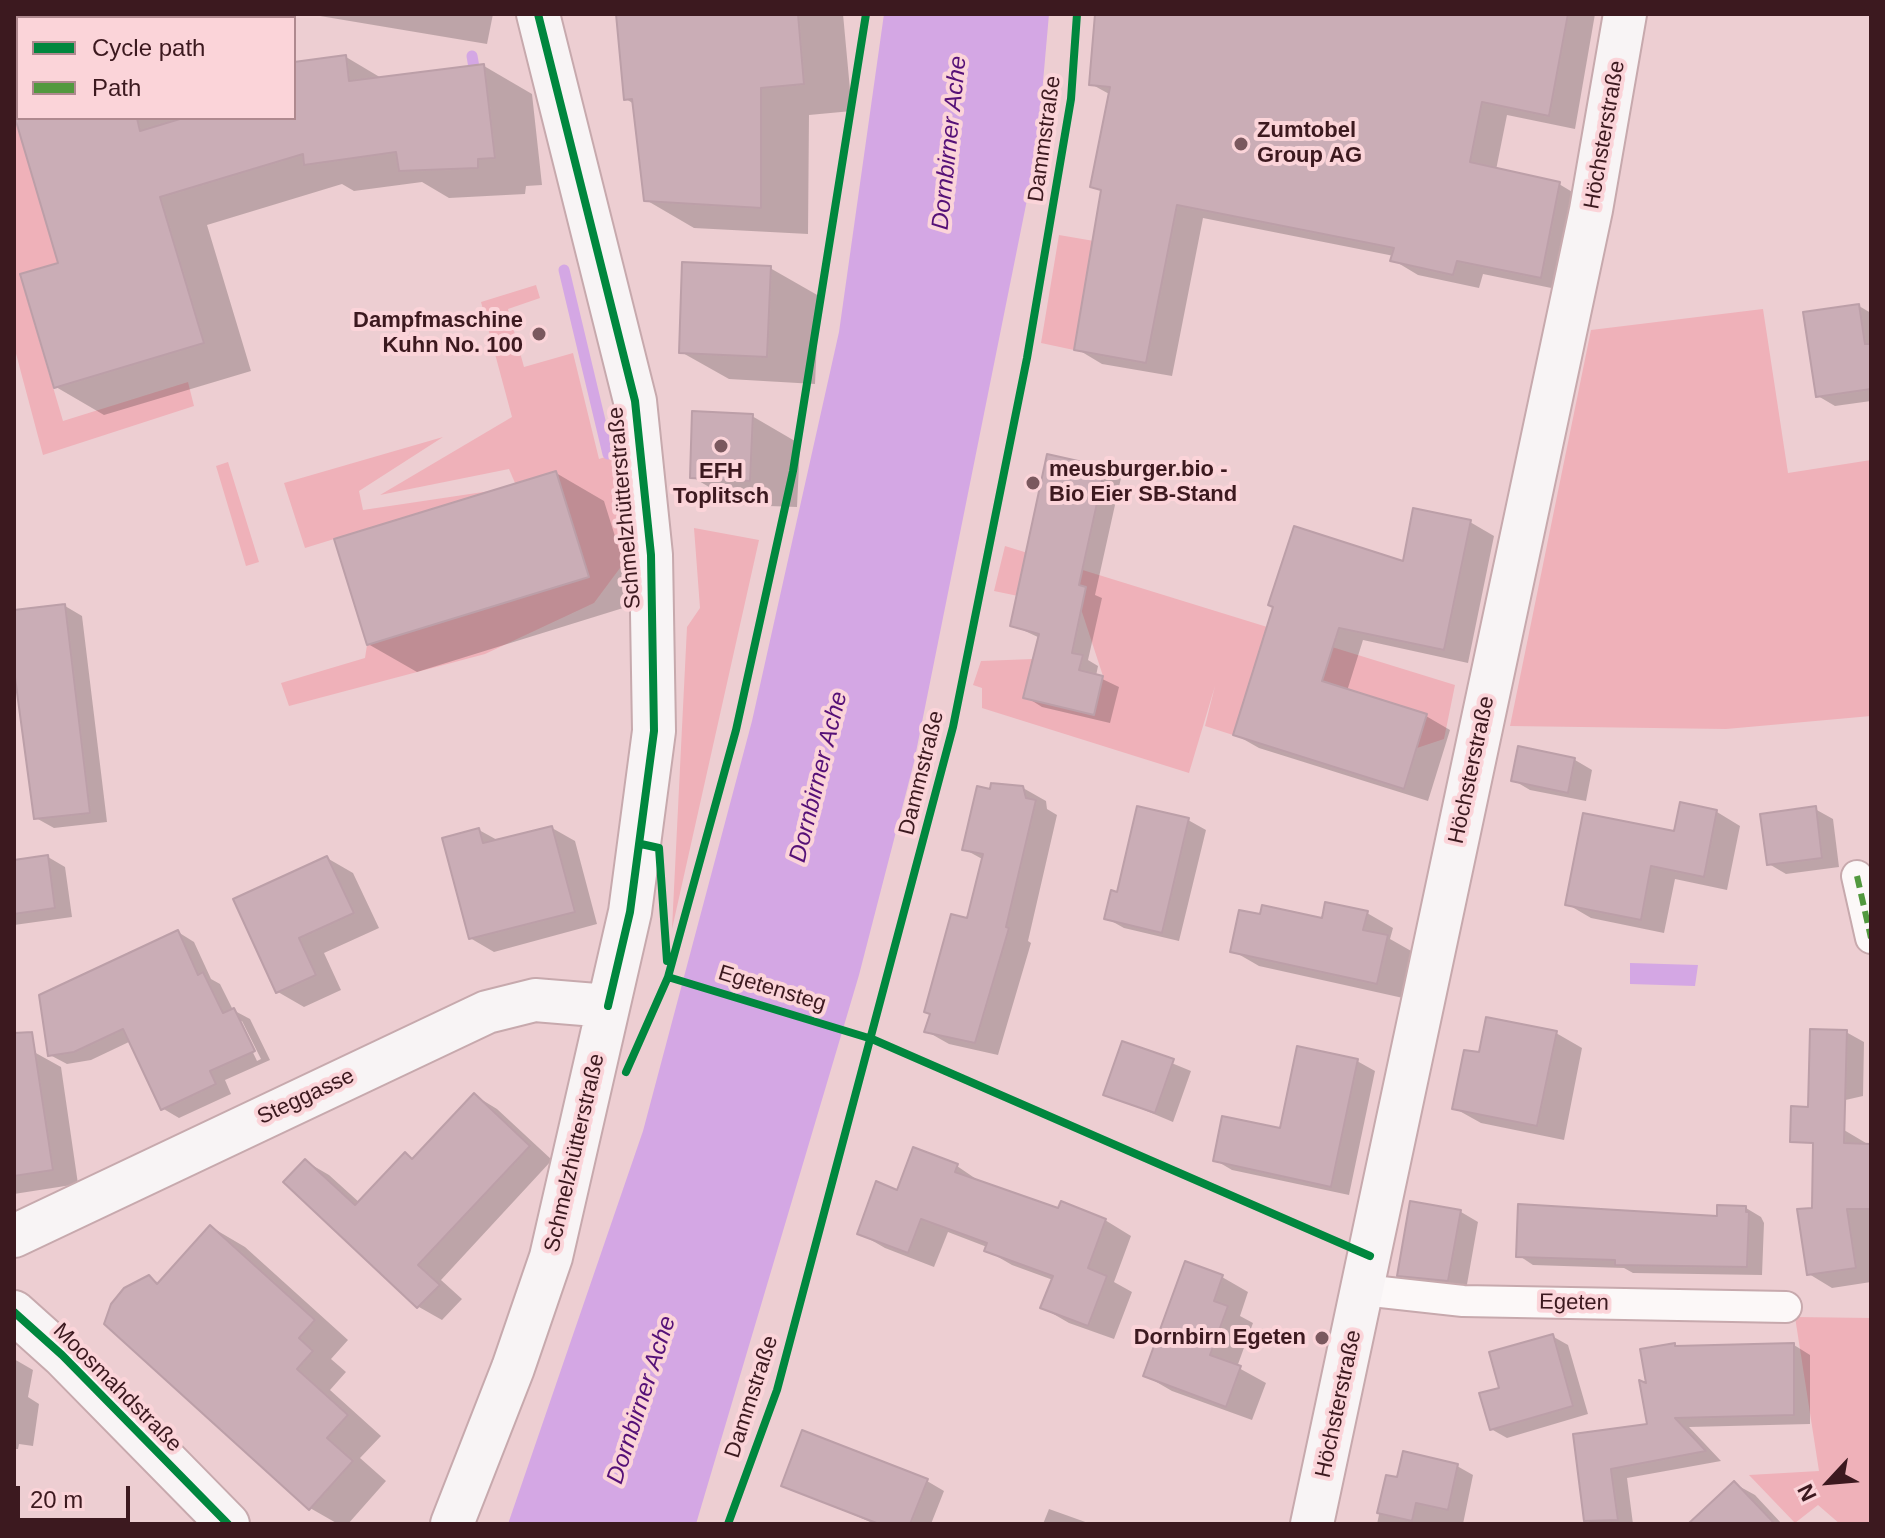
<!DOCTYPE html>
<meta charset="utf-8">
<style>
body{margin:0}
#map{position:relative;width:1885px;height:1538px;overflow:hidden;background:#edced2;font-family:Arial,sans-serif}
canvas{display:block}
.frame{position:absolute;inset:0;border:16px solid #3c191f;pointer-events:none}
.legend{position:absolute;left:16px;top:16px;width:280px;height:104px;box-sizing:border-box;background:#fbd4d9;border:2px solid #af898f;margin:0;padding:10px 14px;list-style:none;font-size:24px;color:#3c191f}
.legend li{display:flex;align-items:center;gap:16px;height:40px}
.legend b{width:40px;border:2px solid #af898f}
.north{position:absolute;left:1789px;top:1442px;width:80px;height:80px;-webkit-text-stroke:6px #fbd4d9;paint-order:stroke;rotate:244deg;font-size:22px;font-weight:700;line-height:32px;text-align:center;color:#3c191f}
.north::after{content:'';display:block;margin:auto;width:28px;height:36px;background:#3c191f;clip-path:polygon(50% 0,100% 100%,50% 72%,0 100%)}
.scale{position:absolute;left:16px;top:1486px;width:114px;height:36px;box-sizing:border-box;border:4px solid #3c191f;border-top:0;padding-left:10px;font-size:24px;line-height:28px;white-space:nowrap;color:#3c191f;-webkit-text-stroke:6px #fbd4d9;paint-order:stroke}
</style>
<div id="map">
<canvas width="1885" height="1538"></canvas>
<div class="frame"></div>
<ul class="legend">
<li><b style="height:10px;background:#00873e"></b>Cycle path</li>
<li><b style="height:10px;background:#52993f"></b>Path</li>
</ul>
<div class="north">N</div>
<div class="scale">20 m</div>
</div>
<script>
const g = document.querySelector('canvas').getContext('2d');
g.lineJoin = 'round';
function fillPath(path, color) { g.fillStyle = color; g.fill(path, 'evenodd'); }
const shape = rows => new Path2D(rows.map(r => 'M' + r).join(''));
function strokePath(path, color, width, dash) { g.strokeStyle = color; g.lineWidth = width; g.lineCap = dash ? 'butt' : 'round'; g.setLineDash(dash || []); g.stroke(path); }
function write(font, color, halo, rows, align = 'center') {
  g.font = font + ' Arial,sans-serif'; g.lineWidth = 8; g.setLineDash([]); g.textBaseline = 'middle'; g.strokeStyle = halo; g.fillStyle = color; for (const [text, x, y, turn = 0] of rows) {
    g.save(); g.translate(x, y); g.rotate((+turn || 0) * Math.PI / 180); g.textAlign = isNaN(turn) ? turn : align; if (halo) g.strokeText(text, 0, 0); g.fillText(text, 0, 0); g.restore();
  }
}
fillPath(shape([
 [14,15,19,18,18,118,15,119,58,263,20,275,63,421,188,382,194,406,43,455,14,346],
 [1059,235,1094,241,1074,350,1041,343],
 [536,285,540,298,508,309,524,367,573,353,599,459,615,454,623,564,594,603,485,654,289,706,281,683,365,658,367,645,588,577,556,471,515,483,509,469,380,495,512,417,481,302],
 [1763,309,1788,473,1871,460,1871,716,1726,729,1510,726,1591,330],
 [443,437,359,491,363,510,490,491,305,548,284,483],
 [228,462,259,562,246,566,216,466],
 [694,528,759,540,672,929,687,627,700,608],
 [1005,546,1455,685,1444,739,1417,748,1427,714,1257,661,1233,735,1205,726,1215,686,1189,773,982,708,982,688,973,685,981,661,1033,659,1024,698,1093,715,1103,676,1081,609,994,591],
 [1795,1317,1871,1318,1871,1524,1840,1524,1818,1505,1795,1523,1749,1475,1819,1471]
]), '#efb1b9');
fillPath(shape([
 [884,14,1049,14,1037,150,914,762,859,975,696,1524,508,1524,643,1131,752,721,839,332],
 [1630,963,1698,965,1695,986,1630,984]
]), '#d4a7e4');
fillPath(shape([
 [150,14,289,14,289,18,161,18],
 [308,14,493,14,487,44],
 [618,14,843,14,852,111,809,115,808,234,694,228,646,200,634,104,626,99],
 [1097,14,1595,14,1575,129,1507,115,1496,170,1559,184,1584,199,1566,291,1483,274,1479,288,1418,275,1393,260,1394,256,1203,218,1172,376,1102,364,1077,349,1103,192,1092,186,1111,95,1091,84],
 [346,57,383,79,484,66,532,94,542,185,526,186,525,194,449,198,422,182,354,191,342,184,207,225,251,371,104,415,56,387,60,264,24,118,175,118,177,122,190,118,294,118,294,64],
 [770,268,819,296,815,384,729,379,681,352],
 [1859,306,1871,313,1871,401,1835,406,1818,396],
 [752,416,800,444,797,507,740,505,692,477],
 [1104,469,1121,478,1095,595,1102,598,1088,660,1098,666,1096,676,1119,687,1110,723,1042,707,1026,697,1040,638,1012,625],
 [556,473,604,501,636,604,417,672,368,644],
 [1470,522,1494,536,1468,663,1363,640,1347,691,1426,716,1450,730,1428,801,1259,748,1236,735,1275,607,1404,563],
 [65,606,82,616,107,822,54,828,36,818,20,681,14,681,14,612],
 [1575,760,1592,770,1586,801,1530,790,1513,780],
 [1023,788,1046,801,1047,809,1057,815,1028,941,1031,943,998,1055,949,1044,926,1031,969,920,984,860,964,849,991,792],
 [1681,805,1717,812,1740,826,1727,890,1675,879,1664,933,1591,918,1567,904,1676,833],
 [1815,809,1833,819,1839,867,1786,874,1769,864],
 [1188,820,1206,830,1179,941,1124,928,1106,918,1119,894],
 [552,828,575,841,597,924,494,952,470,938,479,830,499,841],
 [48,857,65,867,72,917,14,925,14,862],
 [327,858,353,873,379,928,324,953,341,990,304,1007,278,992],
 [1367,913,1393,928,1390,939,1413,952,1403,998,1259,966,1233,951,1261,917,1323,921],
 [178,932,194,942,211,979,220,984,233,1010,250,1019,270,1060,225,1080,231,1094,179,1118,162,1108,131,1041,91,1060,67,1064,50,1055],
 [238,1021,242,1021,261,1059,257,1061],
 [1846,1032,1864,1042,1863,1096,1828,1104],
 [1556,1033,1582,1048,1564,1140,1481,1123,1454,1108,1481,1054],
 [1123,1043,1191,1071,1173,1122,1106,1094],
 [34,1052,61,1067,78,1184,14,1194,14,1055],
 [1357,1061,1375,1071,1349,1195,1232,1170,1215,1160,1282,1131],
 [474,1095,497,1109,552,1160,441,1280,462,1299,442,1320,419,1307,285,1182,305,1161,329,1175,360,1203,405,1155,414,1160],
 [1844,1130,1871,1146,1871,1282,1832,1288,1809,1274,1815,1133],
 [957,1166,982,1183,1059,1211,1105,1220,1131,1236,1114,1282,1132,1292,1114,1339,1069,1323,1043,1308,1053,1280,1012,1265,986,1250,987,1247,948,1232,934,1267,885,1248,859,1233,898,1192],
 [1411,1203,1461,1212,1478,1222,1466,1290,1416,1285,1399,1275],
 [1746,1208,1761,1217,1764,1223,1762,1275,1633,1273,1624,1268,1533,1265,1518,1255,1719,1219],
 [211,1227,245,1247,348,1340,331,1359,346,1372,330,1390,381,1436,360,1458,386,1481,348,1524,338,1524,310,1508,149,1277,160,1284],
 [1186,1264,1222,1277,1248,1292,1240,1316,1253,1323,1237,1367,1266,1383,1252,1420,1172,1391,1146,1376],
 [1552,1336,1568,1345,1588,1414,1507,1438,1491,1429,1502,1389],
 [1674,1345,1680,1348,1794,1345,1810,1355,1810,1424,1689,1427,1721,1461,1627,1478,1633,1524,1593,1524,1586,1520,1575,1436,1650,1426,1649,1387],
 [14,1359,33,1370,28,1397,39,1404,33,1446,19,1444,18,1449,14,1449],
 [1457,1466,1473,1475,1463,1524,1377,1524,1387,1477,1398,1480],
 [927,1481,944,1491,931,1524,875,1524,784,1485],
 [1735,1484,1755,1495,1782,1524,1691,1524],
 [1049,1509,1091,1524,1043,1524]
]), '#0003');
strokePath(shape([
 [24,14,33,18],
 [472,56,476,79],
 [564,270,608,454]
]), '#d4a7e4', 11);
const building = shape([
 [616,14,798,14,804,84,761,88,761,208,644,201,632,99,624,100,616,14],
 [1095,14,1568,14,1549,116,1482,102,1470,162,1560,182,1541,278,1457,261,1453,275,1390,261,1394,248,1177,205,1146,363,1074,350,1101,190,1090,187,1110,87,1089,85,1095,14],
 [346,55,349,81,484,64,495,158,478,159,478,168,399,171,396,152,304,165,303,154,160,197,204,343,54,388,20,274,58,263,15,118,137,118,140,131,183,118,294,118,294,62,346,55],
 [682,262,771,266,767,357,679,353,682,262],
 [1859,304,1865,344,1871,344,1871,389,1816,397,1803,312,1859,304],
 [692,411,753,414,750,481,690,478,692,411],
 [1047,454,1105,467,1079,585,1086,587,1072,653,1083,655,1079,670,1103,676,1094,715,1023,698,1039,634,1010,626,1047,454],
 [556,471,589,577,367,645,334,539,556,471],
 [1413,508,1471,520,1444,650,1339,628,1322,681,1427,714,1404,789,1233,735,1273,607,1268,605,1294,526,1403,561,1413,508],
 [65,604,90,813,34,819,14,670,14,610,65,604],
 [1518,746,1575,758,1568,793,1511,781,1518,746],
 [991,783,1023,786,1026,798,1036,800,1006,927,1009,928,975,1043,924,1032,930,1014,924,1012,951,914,967,918,983,854,962,850,977,786,990,789,991,783],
 [1680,802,1717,810,1704,877,1651,866,1641,920,1565,905,1583,813,1674,831,1680,802],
 [1137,806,1189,818,1162,933,1104,919,1111,890,1117,892,1137,806],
 [1816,806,1822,858,1767,865,1760,814,1816,806],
 [552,826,575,912,469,939,442,838,479,828,483,843,552,826],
 [48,855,55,908,14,914,14,860,48,855],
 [327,856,354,913,299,938,316,975,276,993,233,899,327,856],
 [1325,902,1368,911,1363,930,1388,935,1377,984,1230,952,1239,910,1260,914,1262,905,1322,918,1325,902],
 [178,930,198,975,203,972,223,1013,234,1008,255,1051,210,1071,216,1084,161,1110,123,1029,74,1052,48,1056,39,995,178,930],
 [1486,1017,1557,1031,1537,1126,1452,1109,1464,1050,1479,1052,1486,1017],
 [1810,1029,1847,1030,1844,1143,1871,1144,1871,1209,1847,1209,1856,1268,1807,1275,1797,1209,1812,1208,1813,1143,1790,1142,1791,1106,1808,1107,1810,1029],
 [32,1032,53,1170,14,1176,14,1033,32,1032],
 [1122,1041,1174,1059,1155,1113,1103,1095,1122,1041],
 [1297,1046,1358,1059,1331,1187,1213,1161,1222,1116,1280,1128,1297,1046],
 [474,1093,530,1146,418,1265,440,1285,417,1308,283,1182,305,1159,355,1205,405,1152,412,1159,474,1093],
 [913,1147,958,1164,955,1172,1058,1208,1061,1201,1106,1219,1088,1268,1107,1276,1088,1326,1040,1308,1053,1276,984,1251,987,1243,921,1219,908,1253,857,1234,876,1181,897,1190,913,1147],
 [1410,1201,1461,1210,1448,1281,1397,1276,1410,1201],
 [1518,1204,1717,1216,1717,1205,1746,1206,1746,1212,1749,1212,1747,1267,1615,1265,1615,1260,1516,1257,1518,1204],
 [210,1225,315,1320,299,1338,313,1351,297,1369,348,1415,327,1438,353,1461,309,1510,104,1324,111,1304,124,1288,149,1275,157,1284,210,1225],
 [1185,1261,1223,1275,1214,1301,1228,1306,1210,1355,1241,1366,1226,1407,1143,1376,1185,1261],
 [1553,1334,1573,1406,1490,1430,1479,1393,1499,1388,1489,1352,1553,1334],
 [1675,1343,1675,1346,1794,1343,1794,1415,1675,1418,1706,1451,1611,1469,1618,1520,1584,1521,1573,1434,1647,1424,1639,1380,1646,1383,1640,1349,1675,1343],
 [802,1430,928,1479,910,1524,879,1524,781,1486,802,1430],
 [1403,1451,1458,1464,1448,1510,1416,1503,1412,1521,1377,1513,1386,1475,1397,1477,1403,1451],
 [1734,1481,1775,1524,1688,1524,1734,1481]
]);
fillPath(building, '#caadb6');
strokePath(building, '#bc9fa8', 2);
const street = shape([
 [1857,876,1871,938],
 [1363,1290,1463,1301,1786,1307]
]);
const secondary = shape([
 [14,1236,487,1012,535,1000,608,1006],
 [14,1312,62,1355,228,1524],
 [452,1524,513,1368,551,1257,630,912,654,731,651,555,635,401,538,14],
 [1312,1524,1591,210,1625,14]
]);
strokePath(street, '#c7a9ad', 34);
strokePath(secondary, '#c7a9ad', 46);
strokePath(street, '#fcf8f8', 30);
strokePath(secondary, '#f8f4f5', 42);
strokePath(shape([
 [1857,876,1871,938]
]), '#52993f', 6, [12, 6]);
strokePath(shape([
 [538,14,635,401,651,555,654,731,630,912,608,1006],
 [641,844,659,848,667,961],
 [668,977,872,1039,1370,1256],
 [626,1072,668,977,736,730,793,471,866,14],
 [14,1312,62,1355,228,1524],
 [728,1524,777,1390,953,727,1027,358,1071,99,1077,14]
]), '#00873e', 8);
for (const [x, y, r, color] of [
 [1241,144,8,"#7a585e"],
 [539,334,8,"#7a585e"],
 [721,446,8,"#7a585e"],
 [1033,483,8,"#7a585e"],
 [1322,1338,8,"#7a585e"]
]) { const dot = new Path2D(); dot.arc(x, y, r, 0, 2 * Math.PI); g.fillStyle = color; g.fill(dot); strokePath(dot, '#fbd4d9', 3); }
write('bold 22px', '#3c191f', '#fbd4d9', [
 ["Zumtobel",1257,131],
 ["Group AG",1257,156],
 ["Dampfmaschine",523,321,"right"],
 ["Kuhn No. 100",523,346,"right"],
 ["meusburger.bio -",1049,470],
 ["Bio Eier SB-Stand",1049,495],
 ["EFH",721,472,"center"],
 ["Toplitsch",721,497,"center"],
 ["Dornbirn Egeten",1306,1338,"right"]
], 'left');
write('22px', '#3c191f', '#fbd4d9', [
 ["Höchsterstraße",1605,135,-80],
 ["Dammstraße",1045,139,-82],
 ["Schmelzhütterstraße",625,508,-95],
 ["Höchsterstraße",1472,770,-78],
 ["Dammstraße",922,773,-76],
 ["Egetensteg",772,989,17],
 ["Steggasse",306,1097,-25],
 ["Schmelzhütterstraße",575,1153,-77],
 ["Egeten",1574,1303,1],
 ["Moosmahdstraße",117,1388,45],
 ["Dammstraße",752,1397,-72],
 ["Höchsterstraße",1339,1404,-78]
]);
write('italic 24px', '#551077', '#fbd4d9', [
 ["Dornbirner Ache",950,143,-84],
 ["Dornbirner Ache",819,777,-76],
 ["Dornbirner Ache",642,1400,-72]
]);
</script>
